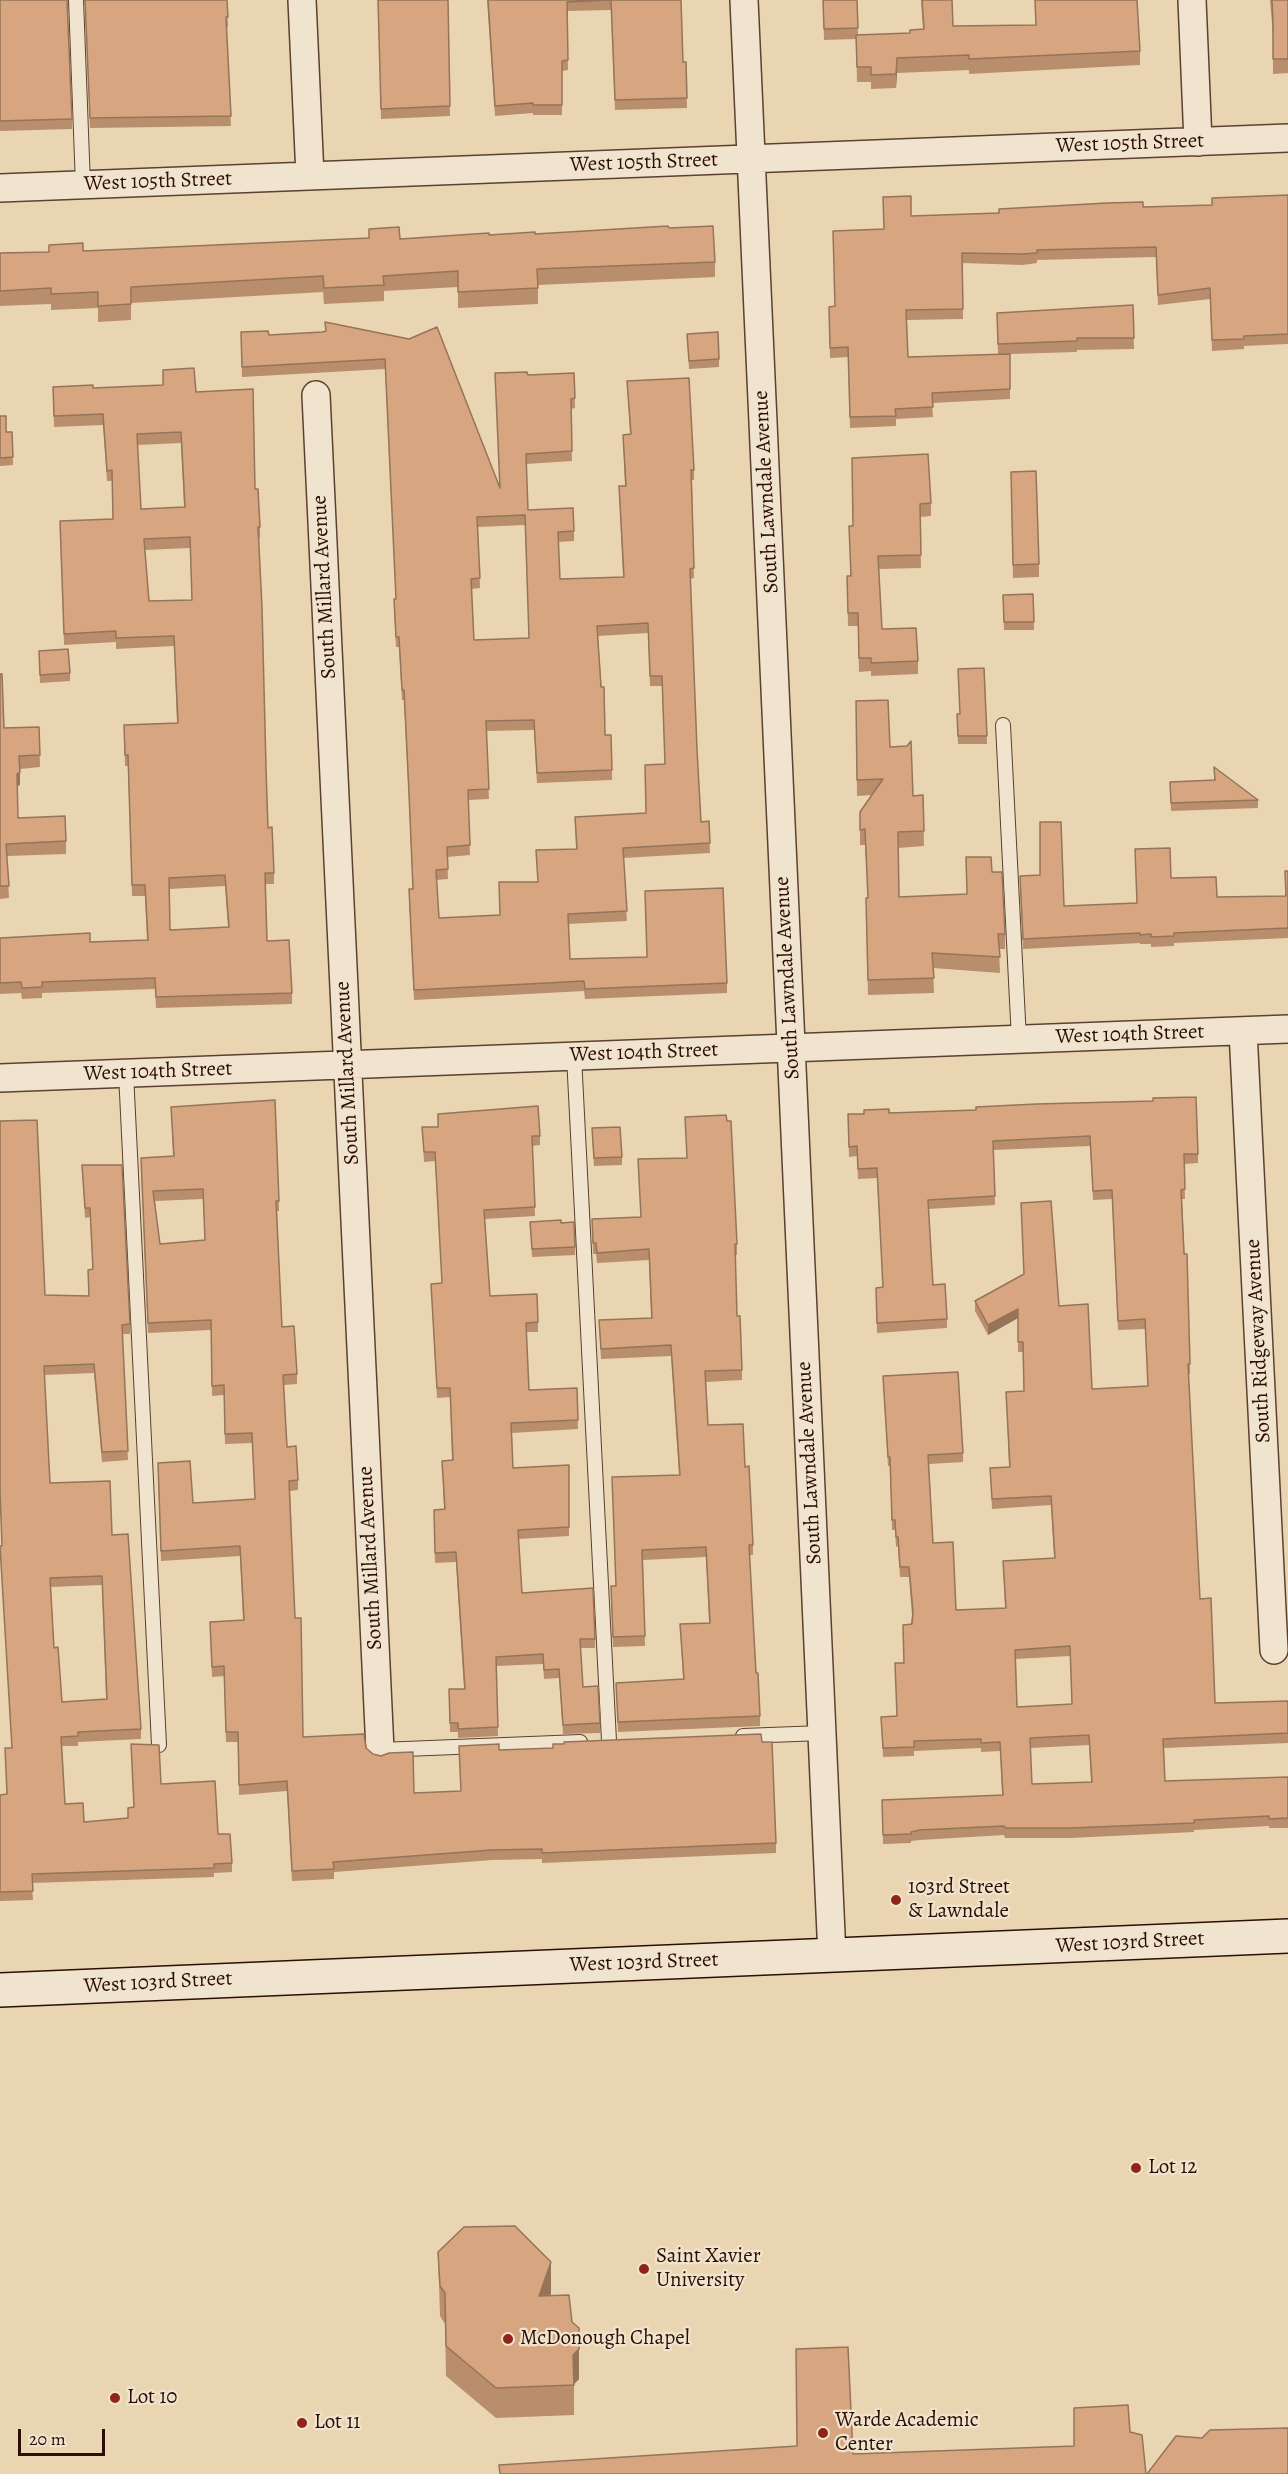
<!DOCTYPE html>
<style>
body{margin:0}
#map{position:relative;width:1288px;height:2474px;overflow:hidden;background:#ead5b3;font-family:Alegreya,serif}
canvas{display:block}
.scale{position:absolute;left:18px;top:2429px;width:87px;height:27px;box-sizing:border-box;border:3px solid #2c0f04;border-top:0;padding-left:8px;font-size:18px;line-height:21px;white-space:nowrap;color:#2c0f04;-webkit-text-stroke:4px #f1e4ce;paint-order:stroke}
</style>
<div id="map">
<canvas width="1288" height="2474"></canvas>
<div class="scale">20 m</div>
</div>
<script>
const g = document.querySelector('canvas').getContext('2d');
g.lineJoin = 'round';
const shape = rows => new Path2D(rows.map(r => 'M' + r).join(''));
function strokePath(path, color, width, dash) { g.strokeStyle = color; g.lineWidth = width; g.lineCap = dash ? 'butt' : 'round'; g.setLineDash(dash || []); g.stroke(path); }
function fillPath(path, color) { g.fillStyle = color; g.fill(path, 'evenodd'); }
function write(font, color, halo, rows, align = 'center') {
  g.font = font + ' Alegreya,serif'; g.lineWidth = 4.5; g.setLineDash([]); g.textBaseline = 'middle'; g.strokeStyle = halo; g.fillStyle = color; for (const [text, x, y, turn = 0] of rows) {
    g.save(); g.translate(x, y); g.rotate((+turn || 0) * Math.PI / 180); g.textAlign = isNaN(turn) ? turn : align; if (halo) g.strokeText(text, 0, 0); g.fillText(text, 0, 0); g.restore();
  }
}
const lane = shape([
 [76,0,83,185],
 [1003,725,1019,1040],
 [574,1056,609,1741],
 [126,1073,159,1745],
 [743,1736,822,1733],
 [380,1750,580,1742]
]);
const street = shape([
 [302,0,310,176],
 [744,0,832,1956],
 [1192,0,1198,142],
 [0,188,1288,138],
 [316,395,380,1750],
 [1243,1031,1274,1650],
 [0,1078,1288,1029]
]);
const secondary = shape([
 [0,1990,1288,1936]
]);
strokePath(lane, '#5c4030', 16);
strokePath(street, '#5c4030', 30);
strokePath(secondary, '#2c0f04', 36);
strokePath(lane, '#f1e4ce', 14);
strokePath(street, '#f1e4ce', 27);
strokePath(secondary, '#f1e4ce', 33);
fillPath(shape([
 [0,0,72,119,72,129,0,131],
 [85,0,227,0,228,27,226,27,231,126,90,128],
 [378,0,448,0,450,116,381,119],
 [487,0,681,0,683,62,686,62,687,108,615,110,611,10,567,11,568,70,562,71,562,115,533,115,533,113,495,116],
 [823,0,857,0,858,35,910,33,923,29,921,0,952,0,953,26,1140,51,1140,65,969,74,969,70,897,73,896,88,871,89,871,82,857,82,856,39,824,40],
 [1270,0,1288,0,1288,73,1273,74,1273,36],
 [1288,195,1288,344,1244,346,1244,349,1212,351,1210,299,1158,305,1156,257,1037,260,1037,263,1023,265,962,263,963,319,907,320,908,357,998,354,997,313,1133,305,1134,349,1077,350,1077,352,1010,354,1010,399,932,403,933,417,896,419,896,426,850,428,848,357,830,358,829,307,835,307,911,216,1212,205],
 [669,228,715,262,715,277,538,285,538,304,458,308,458,287,384,291,384,301,324,304,323,292,131,303,131,320,98,322,98,308,51,310,51,304,0,306,0,253,83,251,489,235,535,234],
 [241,332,269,335,409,339,500,487,528,375,574,373,575,408,571,409,572,461,526,464,528,510,574,531,574,541,558,542,560,579,623,577,619,486,625,486,623,435,630,434,627,381,694,470,694,480,692,480,694,578,690,579,697,749,701,822,709,821,710,853,623,858,627,921,568,924,570,959,647,957,645,901,727,983,727,993,585,999,584,991,414,1000,409,899,409,889,413,889,409,803,404,700,402,700,399,647,396,647,394,609,394,599,396,599,385,369,242,377],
 [525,525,529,638,474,640,472,589,480,588,478,527],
 [648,633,650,686,662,686,665,764,646,813,575,817,576,849,499,915,439,918,436,880,448,879,447,857,470,855,468,800,489,799,486,731,534,730,537,783,612,780,612,770,605,735,598,636],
 [687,334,719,359,719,367,689,369],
 [53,387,196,392,255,489,260,527,260,538,258,538,266,768,268,828,274,873,274,884,265,884,267,941,292,993,292,1004,156,1008,155,989,42,993,42,998,22,999,21,993,0,994,0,938,90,942,147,940,145,896,132,896,128,766,125,766,124,725,177,723,174,646,116,649,116,642,64,645,60,521,113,519,112,481,107,481,103,425,54,427],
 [181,443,184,507,141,509,137,445],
 [190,548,192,600,149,601,145,550],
 [225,886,228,927,170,930,169,889],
 [0,416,6,432,12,432,13,465,0,466],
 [852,458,931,503,931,516,920,517,921,568,879,569,882,629,918,661,918,674,871,676,871,671,859,672,858,626,848,626,847,576,850,576,853,526],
 [1011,485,1039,564,1039,577,1013,578],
 [1033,594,1034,630,1004,630,1003,595],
 [39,651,70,673,70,681,40,683],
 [984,668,987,744,958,744,957,714,960,714],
 [0,674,4,728,39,727,40,767,20,769,20,785,17,786,18,818,66,841,66,854,7,856,9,898,0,899],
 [856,701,890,747,913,796,923,795,924,846,898,848,899,897,967,894,966,857,992,872,1005,934,1005,949,999,949,1000,973,933,968,934,993,868,995,866,913,868,898,865,845,860,845,860,812,872,795,857,796],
 [1214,767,1258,800,1258,808,1171,811,1170,782,1214,780],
 [1288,871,1288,938,1174,943,1174,946,1151,947,1151,944,1140,944,1140,943,1023,949,1020,876,1064,906,1137,903,1171,878,1217,897,1285,896],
 [171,1107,279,1201,279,1211,277,1211,282,1327,297,1374,297,1384,284,1385,287,1447,298,1480,298,1490,290,1491,295,1618,303,1737,366,1748,414,1793,461,1791,459,1746,499,1750,762,1742,776,1843,776,1853,542,1863,542,1859,492,1860,334,1872,334,1879,292,1881,287,1791,239,1795,238,1742,226,1742,224,1676,212,1677,210,1632,243,1620,240,1556,161,1561,158,1473,193,1503,255,1499,252,1443,225,1444,224,1395,212,1396,211,1330,148,1333,141,1168,173,1156],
 [203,1199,205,1241,160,1244,155,1201],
 [976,1110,1198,1154,1198,1163,1184,1164,1185,1199,1182,1199,1190,1364,1190,1374,1188,1374,1200,1599,1215,1703,1288,1701,1288,1743,1164,1748,1165,1781,1288,1777,1288,1828,1269,1828,1269,1826,1194,1830,1194,1832,1071,1838,1005,1838,1004,1835,920,1840,911,1841,911,1843,883,1844,882,1800,1002,1795,1000,1751,981,1752,981,1748,914,1751,914,1756,883,1757,881,1717,897,1716,904,1663,912,1616,909,1577,900,1577,898,1546,896,1547,895,1530,892,1530,890,1466,888,1466,883,1376,963,1453,963,1462,929,1464,933,1543,956,1610,1005,1608,1003,1561,1054,1558,1051,1505,992,1509,990,1468,1009,1467,1006,1392,1024,1391,1023,1352,1018,1352,1018,1318,988,1335,975,1311,975,1301,1024,1274,1021,1203,1059,1306,1092,1389,1148,1386,1145,1329,1118,1330,1112,1199,1093,1200,1090,1146,993,1150,995,1205,928,1209,933,1285,947,1319,947,1328,877,1333,876,1288,883,1288,877,1178,858,1179,857,1156,849,1157,848,1114],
 [1070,1656,1072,1704,1017,1707,1016,1659],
 [1089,1745,1091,1782,1032,1784,1030,1748],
 [422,1127,540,1136,540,1145,532,1146,535,1216,485,1219,490,1296,538,1322,538,1332,526,1332,529,1390,577,1388,578,1429,512,1433,513,1468,569,1465,569,1536,518,1539,522,1593,595,1639,595,1648,580,1648,583,1687,600,1723,600,1733,563,1734,559,1678,544,1679,543,1664,496,1666,498,1736,458,1738,458,1732,450,1732,449,1689,464,1689,456,1562,435,1563,434,1510,444,1509,442,1461,452,1460,450,1397,437,1398,431,1284,442,1283,435,1161,424,1162],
 [592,1136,622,1157,622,1165,594,1166],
 [638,1159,737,1244,737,1255,735,1255,737,1316,742,1370,742,1380,706,1382,708,1425,745,1467,753,1545,753,1555,749,1555,756,1673,760,1716,760,1726,618,1732,616,1683,683,1679,680,1624,709,1623,706,1557,643,1560,645,1646,613,1647,611,1586,615,1586,679,1475,671,1356,601,1359,599,1320,651,1318,649,1260,597,1263,596,1254,593,1254,592,1219,641,1217],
 [82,1165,130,1324,130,1334,122,1334,128,1460,102,1462,94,1373,44,1375,50,1483,112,1535,141,1729,141,1739,78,1742,78,1746,62,1746,65,1804,84,1822,128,1818,128,1808,134,1808,131,1744,161,1784,218,1834,232,1863,232,1872,214,1873,214,1877,32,1883,33,1900,0,1901,0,1795,6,1794,12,1748,0,1546,2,1546,45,1295,89,1296,88,1270,93,1269,90,1217,85,1218],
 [102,1585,106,1699,62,1702,54,1648,51,1587],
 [530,1222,561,1223,575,1247,575,1255,532,1257],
 [438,2252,551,2293,550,2296,572,2322,579,2379,574,2384,574,2415,496,2418,446,2376,445,2324,440,2316]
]), '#b98e6d');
fillPath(shape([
 [897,58,897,73,896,88,896,74],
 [20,772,20,785,17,786,17,774],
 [1018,1309,1018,1318,988,1335,988,1325],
 [551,2262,551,2293,539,2327,539,2296],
 [579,2349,579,2379,573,2385,573,2355]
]), '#967459');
const building = shape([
 [0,0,67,0,72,119,0,121,0,0],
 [85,0,227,0,228,17,226,17,231,116,90,118,85,0],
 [378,0,448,0,450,106,381,109,378,0],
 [488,0,681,0,683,62,686,62,687,98,615,100,611,0,567,2,568,60,562,61,562,105,533,105,533,103,495,106,488,0],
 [823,0,857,0,858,28,824,29,823,0],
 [922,0,952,0,953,26,1036,25,1035,0,1137,0,1140,51,969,59,969,55,897,58,896,74,871,75,871,67,857,67,856,35,910,33,910,30,924,29,922,0],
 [1272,0,1288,0,1288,59,1273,59,1273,21,1272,0],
 [1288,195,1288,334,1244,336,1244,339,1212,340,1210,288,1158,295,1156,247,1037,250,1037,253,1023,254,962,253,963,309,906,310,908,357,1010,354,1010,389,932,393,933,407,895,409,896,416,850,417,848,347,830,348,829,307,835,306,833,231,884,229,883,197,911,196,911,216,999,213,999,209,1107,203,1143,202,1143,207,1212,205,1212,198,1288,195],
 [668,226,669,228,713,226,715,262,537,269,538,288,458,292,458,271,383,276,384,285,324,288,323,276,131,287,131,304,98,306,98,292,51,294,51,288,0,291,0,253,49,252,49,245,83,243,83,251,369,238,369,229,399,227,400,239,489,233,489,235,535,232,535,234,668,226],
 [1133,305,1134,338,1077,338,1077,341,998,344,997,313,1133,305],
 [325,322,409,339,437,327,500,488,495,373,527,372,528,375,574,373,575,398,571,399,572,451,526,454,528,510,573,508,574,531,558,532,560,579,624,577,619,486,626,486,623,435,631,434,627,381,689,378,694,470,691,470,694,568,690,569,697,749,701,822,709,821,710,843,623,848,627,911,568,914,570,959,647,957,645,891,723,888,727,983,585,989,584,981,414,990,409,889,413,889,409,793,404,690,402,690,399,637,396,637,394,599,396,599,385,359,242,367,241,332,268,331,269,335,322,332,326,331,325,322],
 [525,515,529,638,474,640,471,579,480,578,477,517,525,515],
 [648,623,650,676,662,676,665,764,645,765,646,813,575,817,577,849,536,850,538,882,499,882,500,915,439,918,436,870,448,869,447,847,470,845,468,790,489,789,486,721,534,720,537,773,612,770,611,735,605,735,604,687,601,687,597,626,648,623],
 [718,332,719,359,689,361,687,334,718,332],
 [194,368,196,392,253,389,255,489,258,489,260,527,258,527,262,607,266,768,268,828,272,827,274,873,265,873,267,941,289,940,292,993,156,997,155,978,42,982,42,987,22,988,21,982,0,983,0,938,90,933,90,942,148,940,145,885,132,885,128,755,125,755,124,725,178,723,174,636,116,638,116,631,64,634,60,521,113,519,112,470,107,471,103,414,54,416,53,387,93,385,93,388,163,385,163,370,194,368],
 [181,432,185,507,141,509,137,434,181,432],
 [190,537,192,600,149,601,144,539,190,537],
 [225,875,229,927,170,930,169,878,225,875],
 [0,416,6,416,6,432,12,432,13,457,0,458,0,416],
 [928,454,931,503,920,504,921,555,878,556,882,629,916,628,918,661,871,663,871,658,859,658,858,613,848,613,847,576,851,576,849,526,853,526,852,458,928,454],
 [1036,471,1039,564,1013,565,1011,472,1036,471],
 [1033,594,1034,622,1004,622,1003,595,1033,594],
 [68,649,70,673,40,675,39,651,68,649],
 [984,668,987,736,958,736,957,714,960,714,958,669,984,668],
 [0,674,2,674,4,728,39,727,40,755,19,756,20,772,17,774,18,818,65,816,66,841,6,844,9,886,0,886,0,674],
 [888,700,890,747,907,746,911,741,913,796,923,795,924,831,898,832,899,897,967,894,966,857,991,857,992,872,1002,872,1005,934,998,934,1000,957,932,953,934,978,868,980,866,898,868,898,865,829,860,830,860,812,883,779,857,780,856,701,888,700],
 [1214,767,1258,800,1171,803,1170,782,1215,780,1214,767],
 [1040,822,1061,822,1064,906,1137,903,1135,849,1170,848,1171,878,1216,877,1217,897,1286,896,1285,871,1288,871,1288,928,1174,933,1174,936,1151,937,1151,934,1140,935,1140,933,1023,939,1020,876,1040,875,1040,822],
 [1196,1097,1198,1154,1184,1154,1185,1189,1181,1190,1184,1254,1187,1254,1190,1364,1188,1364,1200,1599,1211,1598,1215,1703,1288,1701,1288,1733,1163,1739,1165,1781,1288,1777,1288,1818,1269,1819,1269,1816,1194,1820,1194,1823,1071,1828,1005,1828,1004,1826,920,1830,911,1832,911,1834,883,1835,882,1800,1003,1795,1000,1742,981,1743,981,1739,914,1741,914,1747,883,1748,881,1717,897,1716,895,1663,904,1663,903,1625,912,1624,913,1612,909,1567,900,1567,898,1537,896,1537,895,1520,892,1520,890,1457,888,1457,883,1376,958,1372,963,1453,928,1455,933,1543,953,1542,956,1610,1006,1608,1003,1561,1055,1558,1051,1496,992,1499,990,1468,1010,1467,1006,1392,1024,1391,1023,1342,1018,1342,1018,1309,988,1325,975,1301,1024,1274,1021,1203,1051,1201,1059,1306,1088,1304,1092,1389,1148,1386,1145,1319,1118,1321,1112,1190,1093,1191,1090,1136,993,1141,995,1196,928,1200,933,1285,945,1284,947,1319,877,1323,876,1288,883,1287,877,1168,858,1169,857,1146,849,1147,848,1114,864,1114,864,1110,889,1109,889,1113,976,1110,976,1107,1036,1104,1153,1101,1153,1098,1196,1097],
 [1070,1646,1072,1704,1017,1707,1015,1650,1070,1646],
 [1089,1735,1092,1782,1032,1784,1030,1738,1089,1735],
 [275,1100,279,1201,276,1201,282,1327,294,1326,297,1374,283,1375,287,1447,296,1446,298,1480,289,1481,295,1618,301,1618,303,1737,364,1734,366,1748,373,1754,381,1756,389,1753,413,1752,414,1793,461,1791,459,1746,499,1744,499,1750,553,1748,553,1744,564,1744,564,1742,761,1734,762,1742,772,1742,776,1843,542,1853,542,1849,492,1850,333,1862,334,1869,292,1871,287,1781,239,1785,238,1732,226,1732,224,1666,212,1667,210,1622,244,1620,240,1546,161,1551,158,1463,190,1461,193,1503,255,1499,252,1433,225,1434,224,1385,212,1386,211,1320,148,1323,141,1158,174,1156,171,1107,275,1100],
 [203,1189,205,1240,160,1244,153,1191,203,1189],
 [538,1106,540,1136,532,1136,535,1207,484,1210,490,1296,537,1294,538,1322,526,1323,529,1390,577,1388,578,1420,511,1423,513,1468,569,1465,569,1527,518,1530,522,1593,593,1588,595,1639,580,1639,583,1687,598,1686,600,1723,563,1725,559,1669,544,1670,543,1654,496,1657,498,1727,458,1729,458,1723,450,1723,449,1689,465,1689,456,1552,435,1553,434,1510,445,1509,442,1461,453,1460,450,1388,437,1388,431,1284,442,1283,435,1152,424,1152,422,1127,438,1127,438,1114,538,1106],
 [726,1115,727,1121,731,1121,737,1244,735,1244,737,1316,740,1316,742,1370,705,1371,708,1425,743,1424,745,1467,749,1466,753,1545,749,1545,756,1673,758,1673,760,1716,618,1722,616,1683,684,1679,680,1624,710,1623,706,1547,642,1550,645,1636,613,1637,611,1586,616,1586,612,1477,680,1475,671,1345,601,1349,599,1320,652,1318,649,1249,597,1253,596,1243,593,1243,592,1219,641,1217,638,1159,687,1158,685,1117,726,1115],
 [37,1120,45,1295,89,1296,88,1270,93,1269,90,1208,85,1208,82,1165,122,1165,130,1324,122,1325,128,1451,102,1452,94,1364,44,1366,50,1483,110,1481,112,1535,128,1534,141,1729,78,1732,78,1736,61,1737,65,1804,83,1803,84,1822,128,1818,128,1808,134,1807,131,1744,159,1745,161,1784,215,1781,218,1834,230,1834,232,1863,214,1864,214,1868,32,1874,33,1891,0,1892,0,1795,7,1794,5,1748,12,1748,0,1546,2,1546,0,1491,0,1121,37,1120],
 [102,1576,107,1699,62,1702,58,1647,54,1648,50,1578,102,1576],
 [620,1127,622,1157,594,1158,592,1128,620,1127],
 [561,1220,561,1223,574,1222,575,1247,532,1249,530,1222,561,1220],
 [515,2226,551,2262,539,2296,569,2295,572,2322,579,2328,579,2349,573,2355,574,2385,496,2388,446,2346,445,2293,440,2286,438,2252,464,2227,515,2226],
 [848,2347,853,2454,1074,2446,1074,2408,1128,2405,1130,2432,1142,2435,1146,2474,500,2474,499,2465,797,2446,796,2349,848,2347],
 [1288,2428,1288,2474,1147,2474,1176,2436,1202,2438,1210,2430,1288,2428]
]);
fillPath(building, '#d7a57f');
strokePath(building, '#967459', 1.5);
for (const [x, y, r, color] of [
 [896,1900,6,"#8f2418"],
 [1136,2168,6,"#8f2418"],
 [644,2269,6,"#8f2418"],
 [508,2339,6,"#8f2418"],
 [115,2398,6,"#8f2418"],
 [302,2423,6,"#8f2418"],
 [823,2433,6,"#8f2418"]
]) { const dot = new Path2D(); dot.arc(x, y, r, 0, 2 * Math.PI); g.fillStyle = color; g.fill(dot); strokePath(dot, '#f1e4ce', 2); }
write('21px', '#2c0f04', '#f1e4ce', [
 ["West 105th Street",1130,144,-2],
 ["West 105th Street",644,163,-2],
 ["West 105th Street",158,182,-2],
 ["South Lawndale Avenue",767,492,-93],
 ["South Millard Avenue",325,587,-93],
 ["South Lawndale Avenue",788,978,-93],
 ["West 104th Street",1130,1035,-2],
 ["West 104th Street",644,1053,-2],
 ["West 104th Street",158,1072,-2],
 ["South Millard Avenue",348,1073,-93],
 ["South Ridgeway Avenue",1259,1341,-93],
 ["South Lawndale Avenue",810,1463,-93],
 ["South Millard Avenue",371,1558,-93],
 ["West 103rd Street",1130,1943,-3],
 ["West 103rd Street",644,1963,-2],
 ["West 103rd Street",158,1983,-3]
]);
write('21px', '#2c0f04', '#f1e4ce', [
 ["103rd Street",908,1888],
 ["& Lawndale",908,1912],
 ["Lot 12",1148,2168],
 ["Saint Xavier",656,2257],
 ["University",656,2281],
 ["McDonough Chapel",520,2339],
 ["Lot 10",127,2398],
 ["Warde Academic",835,2421],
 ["Center",835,2445],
 ["Lot 11",314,2423]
], 'left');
</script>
